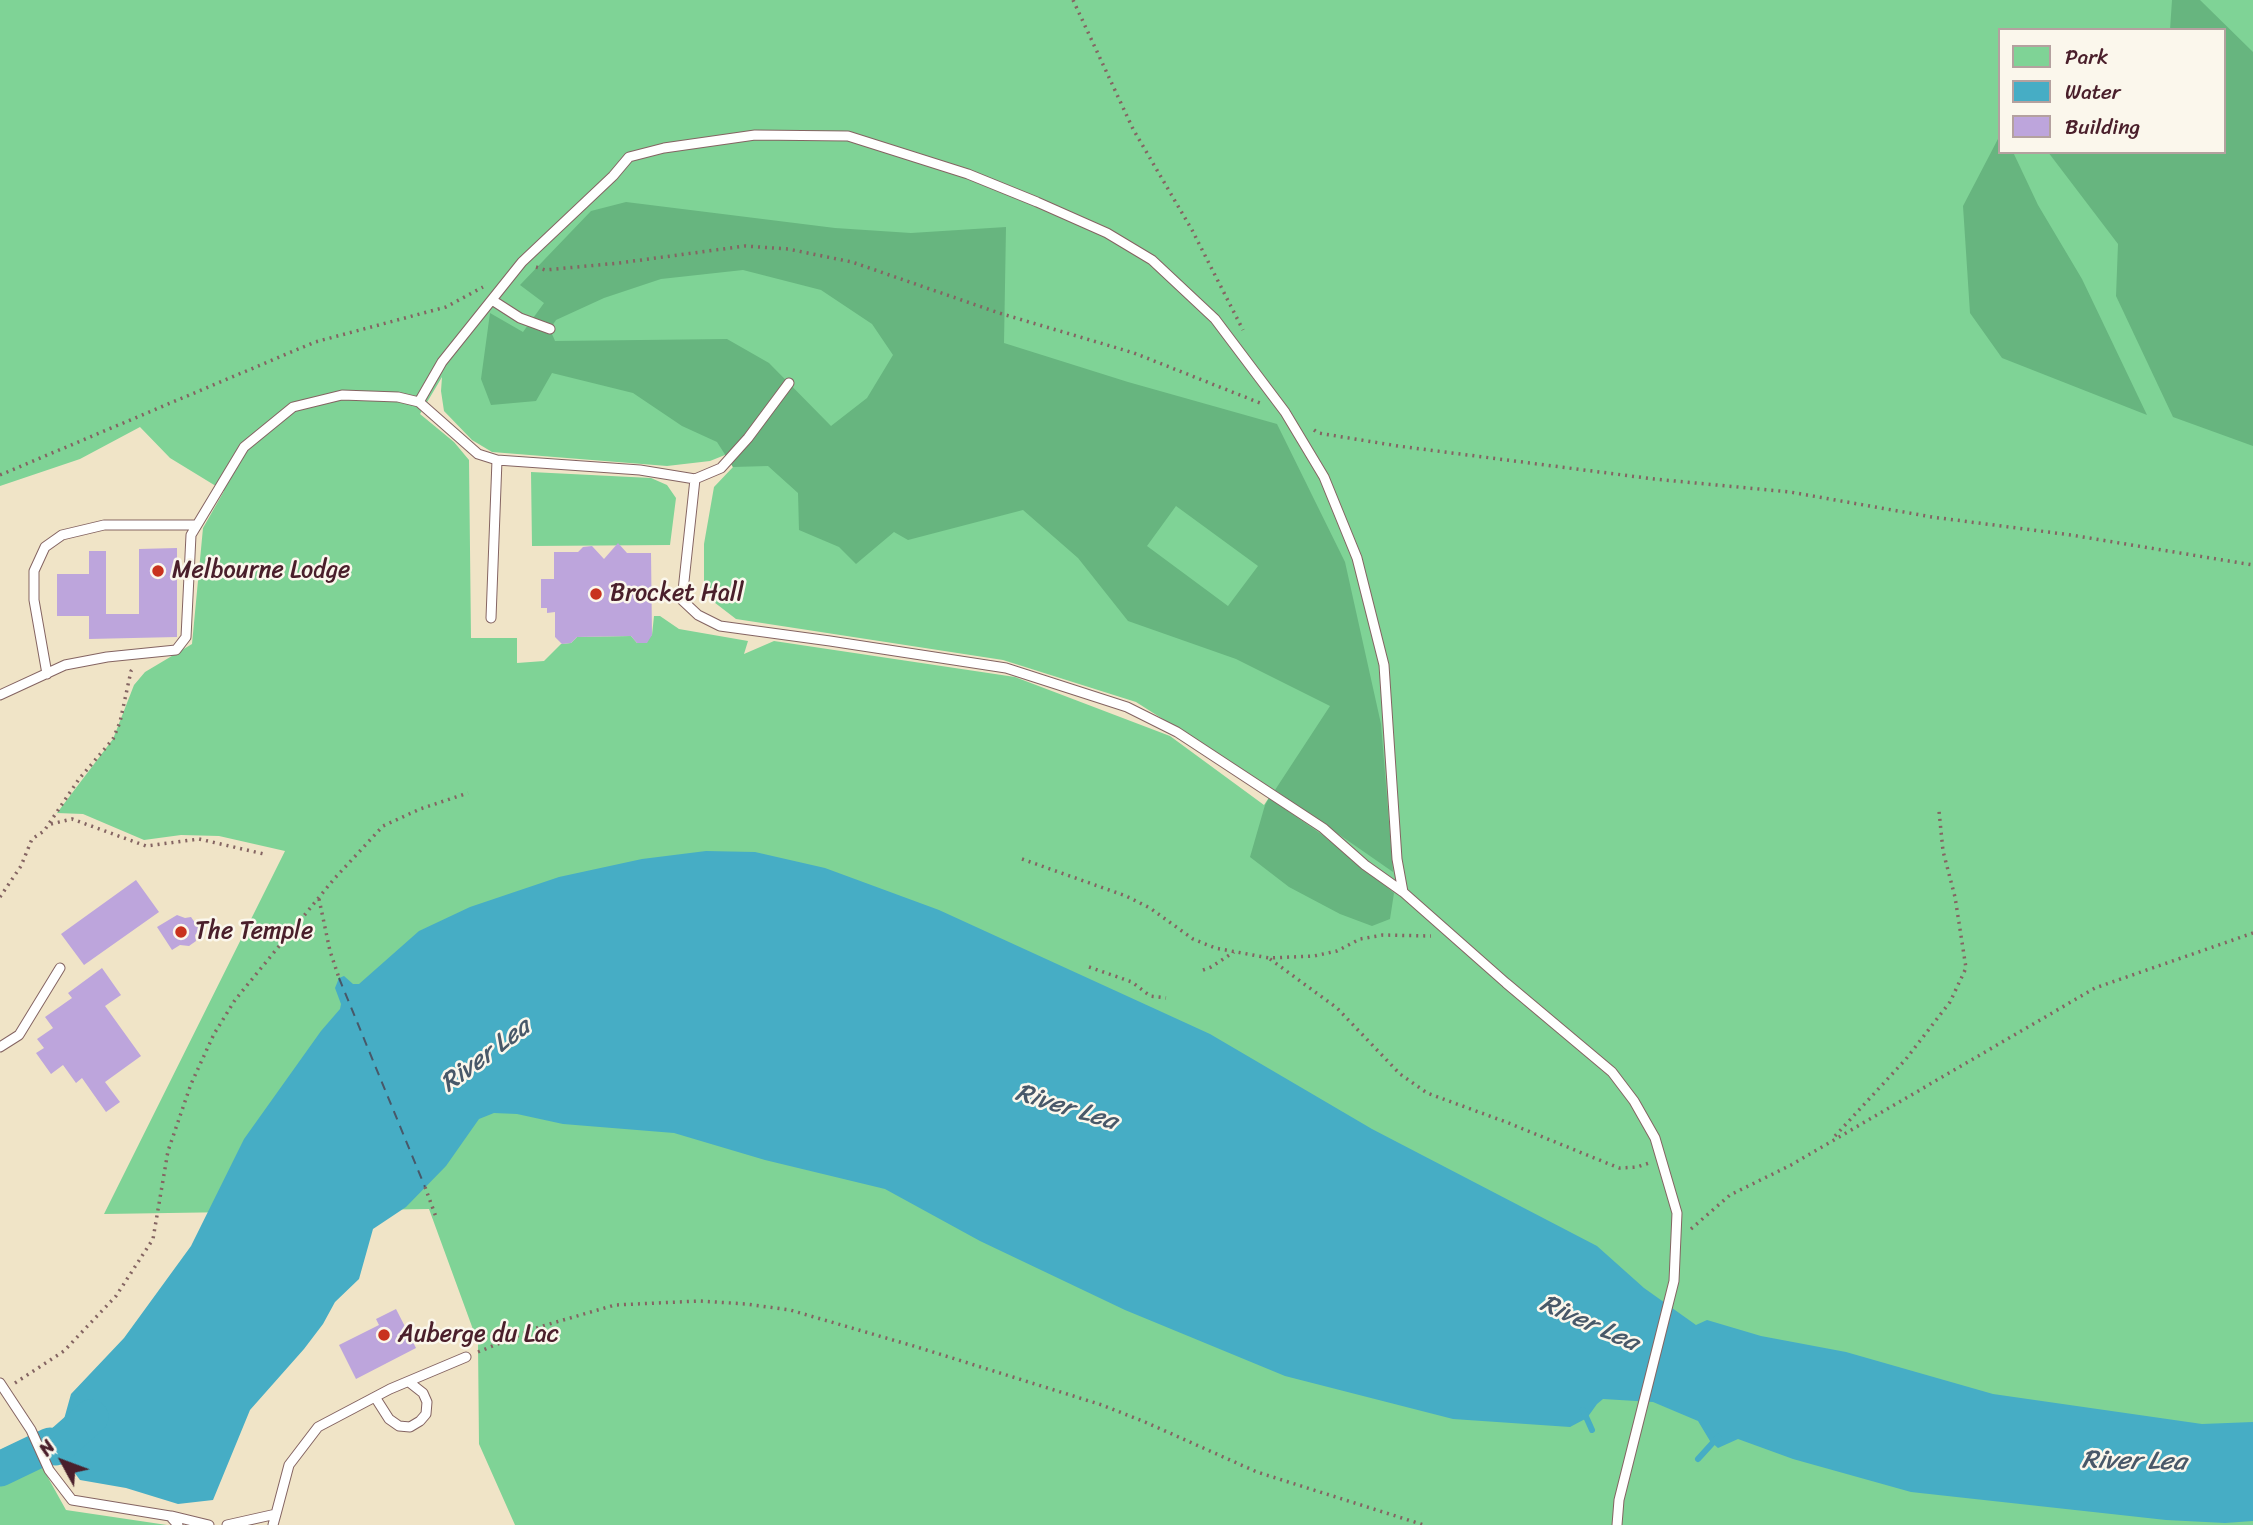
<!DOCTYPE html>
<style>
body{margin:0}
#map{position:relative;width:2253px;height:1525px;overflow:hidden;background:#f0e4c7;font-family:Sriracha,sans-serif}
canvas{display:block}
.legend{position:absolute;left:1998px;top:28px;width:228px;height:126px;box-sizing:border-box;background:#fbf7ec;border:2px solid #b4a19f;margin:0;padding:9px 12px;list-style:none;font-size:21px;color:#4a1f2b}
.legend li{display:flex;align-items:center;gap:14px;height:35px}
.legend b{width:35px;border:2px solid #b4a19f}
.north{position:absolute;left:28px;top:1427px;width:70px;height:70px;-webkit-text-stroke:5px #fbf7ec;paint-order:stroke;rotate:311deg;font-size:19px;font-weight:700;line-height:28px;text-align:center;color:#4a1f2b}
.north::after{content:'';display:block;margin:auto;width:24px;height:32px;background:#4a1f2b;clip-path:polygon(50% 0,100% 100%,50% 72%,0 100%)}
</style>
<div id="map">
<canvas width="2253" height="1525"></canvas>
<ul class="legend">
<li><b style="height:19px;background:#7fd396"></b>Park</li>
<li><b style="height:19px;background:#46adc5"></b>Water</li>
<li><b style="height:19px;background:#bda5dc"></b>Building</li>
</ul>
<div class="north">N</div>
</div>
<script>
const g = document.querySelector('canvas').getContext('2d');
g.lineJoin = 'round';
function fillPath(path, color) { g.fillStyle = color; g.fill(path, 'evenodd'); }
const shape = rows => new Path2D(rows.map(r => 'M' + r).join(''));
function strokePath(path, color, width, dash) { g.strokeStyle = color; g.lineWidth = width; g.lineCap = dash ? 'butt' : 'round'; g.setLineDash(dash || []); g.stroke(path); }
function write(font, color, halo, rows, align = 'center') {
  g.font = font + ' Sriracha,sans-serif'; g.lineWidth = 5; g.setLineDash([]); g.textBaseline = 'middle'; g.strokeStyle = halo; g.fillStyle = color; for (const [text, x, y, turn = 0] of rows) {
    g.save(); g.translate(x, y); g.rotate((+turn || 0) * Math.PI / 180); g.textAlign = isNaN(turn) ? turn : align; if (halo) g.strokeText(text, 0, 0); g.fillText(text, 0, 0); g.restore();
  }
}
fillPath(shape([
 [0,0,2253,0,2253,1525,515,1525,479,1444,478,1343,429,1209,104,1214,285,851,219,836,181,835,144,840,83,814,57,813,113,739,134,685,145,672,192,644,203,528,224,491,170,458,140,427,80,459,0,486],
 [1999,30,2223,30,2223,152,1999,152],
 [442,377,441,391,444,411,472,440,492,452,667,466,710,461,725,455,733,467,714,487,704,544,704,583,710,599,736,619,1003,660,1136,702,1274,790,1264,805,1170,736,1015,677,774,641,744,654,748,641,679,629,660,616,654,616,652,635,637,643,631,636,577,637,571,643,561,644,544,661,517,663,517,638,471,638,469,460,454,442,420,414],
 [531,472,651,478,667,485,676,498,670,545,532,546],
 [26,1438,66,1510,167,1525,0,1525,0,1450]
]), '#7fd396');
fillPath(shape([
 [2172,0,2200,0,2253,52,2253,446,2173,417,2116,296,2118,244,2048,152,2223,152,2223,30,2170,30],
 [1999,137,1999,152,2013,152,2038,205,2082,279,2147,415,2002,358,1970,313,1963,206],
 [626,202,835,228,911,233,1006,227,1004,343,1128,382,1277,424,1345,562,1381,724,1393,872,1275,790,1330,706,1236,659,1128,621,1078,558,1023,510,908,540,894,532,856,564,839,547,799,530,798,493,768,466,733,467,717,442,682,426,633,393,552,373,536,401,491,405,481,379,490,313,523,332,544,303,520,285,591,211],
 [743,270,821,290,872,324,893,355,867,398,831,426,769,363,727,339,555,341,550,329,556,320,604,298,661,279],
 [1176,506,1258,566,1228,606,1147,546],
 [1269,798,1321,834,1394,893,1390,919,1372,926,1340,914,1289,887,1250,857,1265,805]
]), '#67b57f');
fillPath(shape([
 [706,851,755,852,825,868,939,910,1210,1034,1372,1129,1597,1246,1644,1288,1696,1325,1707,1320,1761,1336,1846,1352,1993,1394,2202,1424,2253,1422,2253,1521,2225,1523,2166,1520,1911,1492,1793,1459,1738,1439,1718,1448,1710,1441,1698,1421,1653,1402,1603,1399,1597,1404,1587,1418,1570,1427,1453,1419,1285,1376,1125,1310,980,1241,885,1189,765,1160,674,1133,563,1124,517,1114,494,1113,479,1119,446,1166,406,1207,373,1229,359,1279,335,1302,323,1324,304,1349,250,1410,213,1500,178,1504,126,1488,80,1480,56,1448,71,1394,124,1338,191,1246,244,1139,321,1031,340,1009,341,1004,335,988,339,978,344,976,353,984,359,984,419,931,470,907,559,877,642,859]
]), '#46adc5');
strokePath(shape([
 [1583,1410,1592,1430],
 [1698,1459,1718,1437]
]), '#46adc5', 6);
strokePath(shape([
 [0,1469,50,1445,56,1448,91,1417]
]), '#46adc5', 35);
strokePath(shape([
 [339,978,425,1187]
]), '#485869', 2, [9, 7]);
fillPath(shape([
 [618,543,627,553,651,553,652,635,647,643,637,643,631,636,577,637,571,643,562,644,555,637,555,612,547,613,547,608,541,608,541,579,554,579,554,552,578,552,583,547,592,546,604,559],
 [177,548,177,637,89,639,89,616,57,616,57,574,89,574,89,551,106,551,106,614,139,614,139,549],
 [136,880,159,912,84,965,61,934],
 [177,915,185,918,191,917,200,930,195,935,196,941,189,946,180,945,172,950,157,927],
 [102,968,121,995,105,1006,141,1056,105,1082,120,1102,106,1112,82,1078,76,1083,63,1065,51,1074,36,1053,44,1048,37,1039,53,1028,45,1017,72,998,68,993],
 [396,1309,416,1348,356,1379,339,1345,379,1325,376,1319]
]), '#bda5dc');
const service = shape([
 [492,300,520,318,550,329],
 [419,402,478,454,497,460,640,470,695,479,682,600,698,615,720,626,830,641,1006,668,1127,707,1177,732,1323,828,1365,865,1403,892,1506,983,1612,1072,1634,1101,1655,1138,1677,1213,1674,1281,1619,1500,1617,1525],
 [695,479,721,468,748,438,789,383],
 [491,618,497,460],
 [47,674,34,600,34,571,45,547,62,535,104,525,196,525],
 [0,695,65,665,107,657,176,650,186,637,191,535,244,447,293,407,342,395,398,397,419,402,442,362,522,262,613,176,629,157,664,148,755,135,848,136,968,174,1037,202,1107,233,1152,260,1215,319,1285,412,1324,477,1357,558,1384,665,1397,859,1403,892],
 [0,1047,19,1035,60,968],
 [0,1383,31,1430,49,1470,72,1500,170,1516,178,1525],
 [375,1397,389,1419,399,1426,410,1427,420,1421,426,1414,427,1402,423,1393,409,1382],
 [276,1514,289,1465,318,1427,390,1389,466,1357],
 [172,1516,209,1525],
 [227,1525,276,1514,273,1525]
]);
strokePath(service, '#846462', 11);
strokePath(shape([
 [1073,0,1133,129,1192,230,1243,330],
 [536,267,545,270,619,263,745,246,788,249,852,262,999,313,1134,353,1260,403],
 [1314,430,1318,433,1398,446,1654,479,1790,492,1932,517,2071,535,2253,565],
 [0,475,315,342,446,307,483,287],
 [51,824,72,819,146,846,199,839,264,854],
 [1022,859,1126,896,1150,908,1193,939,1215,948,1269,958,1314,956,1337,951,1360,939,1383,935,1431,936],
 [0,897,21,866,32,839,44,831,79,779,113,739,120,722,131,671,132,670],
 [319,899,330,951,339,978],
 [1270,959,1337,1008,1400,1074,1427,1093,1506,1122,1619,1168,1637,1167,1649,1163],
 [1089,967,1132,982,1150,996,1166,998],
 [1203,970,1211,967,1234,952],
 [1835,1136,1906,1059,1950,1002,1966,968,1955,897,1943,851,1939,811],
 [425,1187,436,1217],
 [1691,1229,1730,1195,1791,1165,2095,988,2253,933],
 [478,1352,539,1327,615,1305,700,1301,746,1304,790,1310,917,1347,1102,1405,1145,1422,1257,1472,1424,1525],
 [15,1383,64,1351,116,1296,153,1239,168,1151,191,1084,214,1034,235,1000,334,879,383,826,420,809,468,793]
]), '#846462', 3.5, [2, 5]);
strokePath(service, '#fff', 9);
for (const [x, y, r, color] of [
 [158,571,7,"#c8321e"],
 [596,594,7,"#c8321e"],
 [181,932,7,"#c8321e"],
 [384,1335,7,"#c8321e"]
]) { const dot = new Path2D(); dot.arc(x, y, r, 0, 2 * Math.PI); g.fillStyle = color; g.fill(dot); strokePath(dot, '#fbf7ec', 2.5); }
write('24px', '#4a1f2b', '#fbf7ec', [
 ["Melbourne Lodge",172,571],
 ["Brocket Hall",610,594],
 ["The Temple",195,932],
 ["Auberge du Lac",398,1335]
], 'left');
write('italic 26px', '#485869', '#fbf7ec', [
 ["River Lea",486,1056,-37],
 ["River Lea",1066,1108,17],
 ["River Lea",1589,1324,24],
 ["River Lea",2134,1462,1]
]);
</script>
